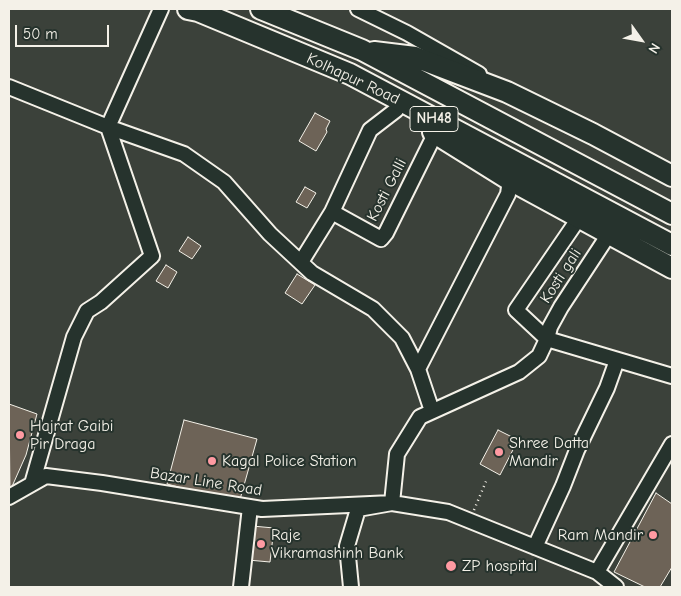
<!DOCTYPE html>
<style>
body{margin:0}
#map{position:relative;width:681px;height:596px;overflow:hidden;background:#3b413a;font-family:"Comic Neue",sans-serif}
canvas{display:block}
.frame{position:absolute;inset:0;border:10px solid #f4f1e8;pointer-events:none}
.north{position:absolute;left:616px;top:15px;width:50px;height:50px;-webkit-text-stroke:4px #26332d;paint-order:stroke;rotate:122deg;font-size:14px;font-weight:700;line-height:20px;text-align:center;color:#f4f1e8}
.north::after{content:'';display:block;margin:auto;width:18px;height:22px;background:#f4f1e8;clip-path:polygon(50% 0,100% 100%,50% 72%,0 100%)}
.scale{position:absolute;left:15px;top:25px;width:94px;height:22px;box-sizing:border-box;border:2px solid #f4f1e8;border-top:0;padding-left:6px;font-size:15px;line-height:18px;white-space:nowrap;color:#f4f1e8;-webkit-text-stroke:4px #26332d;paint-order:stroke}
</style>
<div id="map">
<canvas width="681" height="596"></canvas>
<div class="frame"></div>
<div class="north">N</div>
<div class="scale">50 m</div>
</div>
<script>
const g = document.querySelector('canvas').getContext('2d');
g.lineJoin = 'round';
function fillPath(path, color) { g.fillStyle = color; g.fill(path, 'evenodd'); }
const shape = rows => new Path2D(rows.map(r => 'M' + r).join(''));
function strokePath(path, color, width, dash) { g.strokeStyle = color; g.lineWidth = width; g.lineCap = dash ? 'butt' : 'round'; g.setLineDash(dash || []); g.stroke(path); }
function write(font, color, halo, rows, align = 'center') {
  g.font = font + ' "Comic Neue",sans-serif'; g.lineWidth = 4; g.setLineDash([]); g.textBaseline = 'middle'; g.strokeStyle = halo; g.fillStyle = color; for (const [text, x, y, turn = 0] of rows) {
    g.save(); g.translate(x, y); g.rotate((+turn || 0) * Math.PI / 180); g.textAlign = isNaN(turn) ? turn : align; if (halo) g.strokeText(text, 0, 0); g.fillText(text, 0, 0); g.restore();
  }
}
const building = shape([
 [315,113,330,121,326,129,327,132,316,151,299,141,315,113],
 [305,187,316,193,307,208,296,202,305,187],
 [188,237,201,246,192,259,179,251,188,237],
 [166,265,177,272,168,288,156,281,166,265],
 [297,274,315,285,302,304,285,293,297,274],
 [9,404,37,414,26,455,10,491,9,404],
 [184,420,257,439,239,503,167,484,184,420],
 [498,430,518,440,500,475,480,464,498,430],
 [656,493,672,504,672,567,660,587,645,587,614,572,656,493],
 [252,526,274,528,270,562,248,560,252,526]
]);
fillPath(building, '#6d6357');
strokePath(building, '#f4f1e8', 1);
const minor = shape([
 [358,9,407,33,479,74],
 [9,87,108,127,161,9],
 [108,127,184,154,224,182,270,234,312,273,373,309,402,338,418,369,432,411],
 [332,212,370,130,396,110],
 [579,218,516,310,547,339,550,327,561,307,609,234],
 [301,262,332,212,381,239,386,233,435,134],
 [418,369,508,194,510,180],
 [32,484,74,337,87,311,101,302,152,256,108,127],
 [9,497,46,476,102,483,262,509,392,503],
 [392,503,397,454,420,417,519,372,539,356,547,339,672,376],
 [535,547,563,486,577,450,607,388,617,360],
 [241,587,250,507],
 [351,587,347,546,358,509,392,503,448,512,597,572],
 [616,587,597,572,672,444]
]);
const highway = shape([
 [188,9,198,11,350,74,672,245],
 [261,9,362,50,672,214],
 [374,52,415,57,507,92,593,134,672,176],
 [433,132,510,180,672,268]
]);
strokePath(minor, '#f4f1e8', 18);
strokePath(highway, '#f4f1e8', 24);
strokePath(shape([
 [474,510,487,479]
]), '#f4f1e8', 2.5, [1, 4]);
strokePath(minor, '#26332d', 14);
strokePath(highway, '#26332d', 20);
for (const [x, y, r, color] of [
 [20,435,5,"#ff9aa2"],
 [499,452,5,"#ff9aa2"],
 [212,461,5,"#ff9aa2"],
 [653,535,5,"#ff9aa2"],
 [261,544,5,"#ff9aa2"],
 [451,566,6,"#ff9aa2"]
]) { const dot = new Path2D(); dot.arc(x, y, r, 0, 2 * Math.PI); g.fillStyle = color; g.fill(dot); strokePath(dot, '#26332d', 2); }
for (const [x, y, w] of [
 [434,119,48]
]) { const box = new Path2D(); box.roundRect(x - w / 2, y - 12.5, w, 25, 4); g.fillStyle = '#26332d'; g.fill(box); strokePath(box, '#f4f1e8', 1); }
write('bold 15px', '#f4f1e8', null, [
 ["NH48",434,119]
]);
write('16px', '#f4f1e8', '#26332d', [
 ["Kolhapur Road",353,79,25],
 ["Kosti Galli",387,190,-63],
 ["Kosti gali",561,276,-57],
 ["Bazar Line Road",206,482,9]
]);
write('16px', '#f4f1e8', '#26332d', [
 ["Hajrat Gaibi",30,426],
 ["Pir Draga",30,444],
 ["Shree Datta",509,443],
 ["Mandir",509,461],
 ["Kagal Police Station",222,461],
 ["Raje",271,535],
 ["Vikramashinh Bank",271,553],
 ["Ram Mandir",643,535,"right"],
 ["ZP hospital",462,566]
], 'left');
</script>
